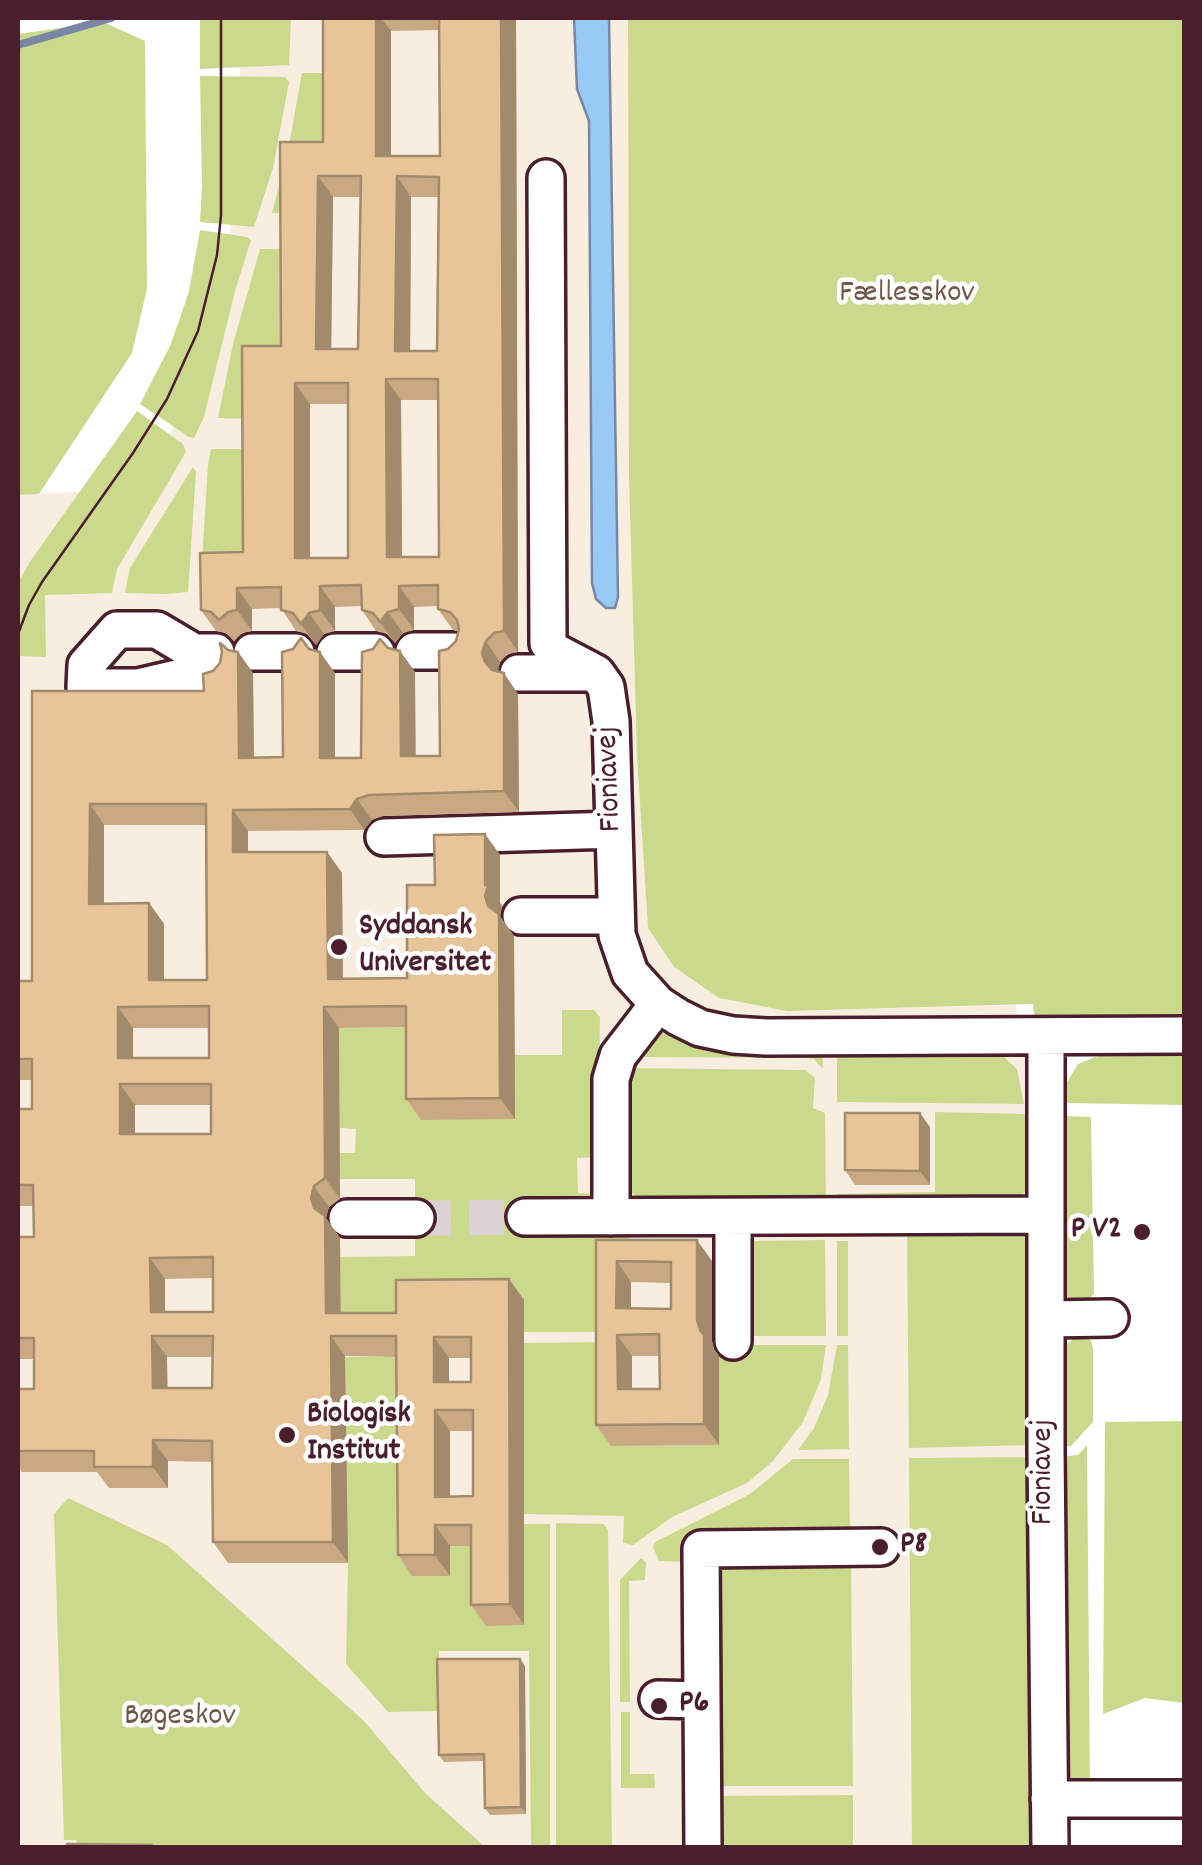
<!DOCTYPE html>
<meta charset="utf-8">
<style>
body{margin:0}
#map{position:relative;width:1202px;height:1865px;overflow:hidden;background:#fff;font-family:Dekko,sans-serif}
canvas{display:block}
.frame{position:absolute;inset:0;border:20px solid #4a1f2b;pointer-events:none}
</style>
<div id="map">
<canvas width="1202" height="1865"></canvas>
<div class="frame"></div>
</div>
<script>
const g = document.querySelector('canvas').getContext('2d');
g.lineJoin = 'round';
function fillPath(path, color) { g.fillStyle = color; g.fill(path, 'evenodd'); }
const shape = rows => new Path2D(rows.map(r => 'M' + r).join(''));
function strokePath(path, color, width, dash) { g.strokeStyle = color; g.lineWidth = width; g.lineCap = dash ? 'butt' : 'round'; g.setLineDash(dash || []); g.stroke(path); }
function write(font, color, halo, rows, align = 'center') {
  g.font = font + ' Dekko,sans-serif'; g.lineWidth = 9; g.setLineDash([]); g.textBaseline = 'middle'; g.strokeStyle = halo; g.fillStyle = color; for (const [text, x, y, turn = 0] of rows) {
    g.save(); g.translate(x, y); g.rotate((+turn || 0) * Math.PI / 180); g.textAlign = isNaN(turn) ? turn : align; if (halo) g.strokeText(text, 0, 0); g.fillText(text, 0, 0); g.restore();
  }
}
fillPath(shape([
 [243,18,628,18,629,479,637,757,648,927,674,967,719,998,787,1011,1016,1005,1017,1015,1034,1015,1037,1847,18,1848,18,495,149,488,227,290]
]), '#f8eee0');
fillPath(shape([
 [200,18,291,18,289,65,200,69],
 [628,18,1184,18,1184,1019,1034,1015,1033,1004,787,1011,719,998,674,967,648,928,637,757,629,479],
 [103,22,145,41,147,289,132,353,39,494,18,495,18,34],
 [302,73,338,73,338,163,295,213,272,213,288,151],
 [200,76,285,77,289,82,273,168,254,227,200,222,202,185],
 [200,230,247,237,251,240,235,291,204,417,194,438,189,437,140,404,170,346,180,318,189,291],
 [260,249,295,249,296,367,257,419,218,418,233,344],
 [137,411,183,444,186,452,117,569,112,593,45,595,46,657,18,656,18,658,18,583,29,563],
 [211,449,257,449,258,573,215,593,200,593,208,465],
 [193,467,196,472,188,592,166,594,125,593,130,568],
 [562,1010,594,1010,600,1017,598,1157,577,1158,578,1193,600,1194,629,1230,629,1261,611,1332,524,1332,523,1300,411,1334,341,1334,340,1257,415,1256,415,1179,340,1179,340,1153,355,1153,356,1129,340,1128,339,1028,420,1027,421,1119,514,1119,514,1055,562,1055],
 [655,1032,676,1033,822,1050,823,1069,814,1059,804,1058,646,1057,630,1054],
 [1184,1048,1184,1105,1065,1103,1066,1084,1078,1064,1095,1057,1118,1052],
 [837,1050,989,1051,1003,1056,1017,1069,1024,1104,837,1102],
 [624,1068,805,1070,815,1078,813,1108,825,1113,826,1207,640,1199,623,1186],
 [935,1112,1028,1114,1032,1185,1014,1202,837,1203,837,1194,935,1192],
 [1064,1116,1091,1117,1094,1294,1083,1305,1075,1304,1061,1289],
 [1018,1224,1035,1243,1036,1445,909,1448,907,1235,891,1234,891,1229],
 [825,1240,826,1336,747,1336,747,1241],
 [837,1241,848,1241,848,1336,837,1336],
 [1084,1335,1091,1341,1093,1348,1093,1422,1071,1446,1062,1447,1061,1351,1075,1336],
 [611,1342,612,1446,718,1445,719,1353,747,1353,748,1345,826,1345,821,1379,803,1422,773,1461,747,1483,672,1517,633,1545,623,1543,624,1516,524,1514,523,1343],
 [837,1345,848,1345,849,1449,798,1450,814,1428,828,1395],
 [345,1357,411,1357,450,1576,450,1546,486,1546,524,1524,550,1524,550,1847,531,1847,529,1651,439,1651,439,1711,388,1712,346,1664,348,1563],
 [1184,1421,1184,1703,1145,1698,1103,1714,1105,1422],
 [1087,1445,1090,1791,1064,1788,1059,1457,1078,1455],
 [1036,1457,1037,1847,912,1847,909,1458],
 [793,1459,849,1459,850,1536,694,1538,686,1685,686,1562,659,1561,653,1547,655,1542,750,1494],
 [68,1498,167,1545,364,1721,425,1793,485,1847,78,1848,76,1840,64,1840,54,1514],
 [556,1523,604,1524,608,1530,612,1847,556,1847],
 [641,1558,646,1562,645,1580,629,1581,630,1702,620,1702,620,1580],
 [851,1558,853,1786,714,1786,712,1560],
 [621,1712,630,1712,630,1774,654,1774,655,1788,621,1788],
 [853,1795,853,1847,714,1847,714,1796]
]), '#cbd98d');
const water = shape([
 [574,18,609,18,618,597,615,608,606,608,596,599,592,583,589,121,577,89,574,18]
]);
fillPath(water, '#98caf4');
strokePath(water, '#7986a4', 2.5);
strokePath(shape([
 [18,45,111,18]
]), '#7986a4', 8);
strokePath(shape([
 [416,1218,525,1217]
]), '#dbd2d5', 35, [35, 18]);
const minor = shape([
 [546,178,548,643,554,651,596,673,606,687,611,721,617,935,630,973,658,1004,678,1017,700,1028,733,1035,766,1037,1184,1035],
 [414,651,453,651],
 [216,652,194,652,157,630,117,630,86,665,85,687,138,687,194,674,216,674],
 [252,652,296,652],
 [335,652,376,652],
 [518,673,592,673],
 [384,837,614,830],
 [521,916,616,916],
 [1046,1036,1046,1450,1050,1848],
 [525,1217,1046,1215],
 [611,1217,611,1079,618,1056,658,1004],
 [347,1218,416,1218],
 [1046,1319,1110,1318],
 [733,1341,733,1217],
 [658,1699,702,1700],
 [1049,1799,1184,1799],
 [703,1848,701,1549,881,1547]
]);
strokePath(minor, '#4a1f2b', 42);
strokePath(minor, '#fff', 35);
strokePath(shape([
 [18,634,29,605,42,582,133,453,167,399,198,331,217,255,221,215,221,18]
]), '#4a1f2b', 2.5);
fillPath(shape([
 [323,18,516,18,518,652,508,654,500,662,498,671,518,694,519,812,383,816,372,820,364,830,248,831,248,852,327,852,342,873,343,978,407,978,435,885,485,834,500,855,500,903,502,906,500,916,514,936,515,1119,421,1120,406,1099,406,1027,339,1028,340,1199,329,1207,326,1218,340,1238,340,1313,396,1313,524,1300,524,1625,486,1626,471,1605,471,1546,450,1546,450,1576,412,1576,398,1555,396,1357,345,1356,348,1563,228,1563,213,1542,213,1462,168,1461,168,1488,109,1488,97,1472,22,1472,18,1466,18,1389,34,1389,34,1359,18,1359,18,1237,34,1237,33,1206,18,1206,18,1109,32,1109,32,1080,18,1080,18,981,32,981,32,691,204,691,213,671,220,663,228,650,238,652,253,673,254,758,283,757,309,649,335,673,335,758,361,758,388,648,400,651,415,672,415,756,440,756,448,649,456,641,459,632,453,630,438,609,438,606,414,607,414,630,403,633,395,643,387,634,376,631,362,610,362,606,335,607,335,631,324,634,316,645,307,634,296,631,281,608,252,609,252,631,242,633,234,641,226,633,216,631,201,610,243,552,281,346,323,142],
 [439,30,440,156,391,156,391,31],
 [333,197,360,197,358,349,331,349],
 [411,197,438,197,437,351,410,351],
 [401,400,438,400,439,557,402,557],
 [310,404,348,404,348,558,310,558],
 [104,825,206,825,207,980,164,980,164,924,149,903,104,904],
 [133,1028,209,1028,209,1058,133,1058],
 [135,1105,211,1105,211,1134,135,1134],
 [213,1278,213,1312,165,1312,165,1279],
 [167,1357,212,1357,212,1388,167,1388],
 [449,1358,471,1358,471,1382,449,1382],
 [450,1431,473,1431,473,1496,450,1496],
 [930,1127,930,1185,855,1185,845,1170],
 [596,1240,712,1261,712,1341,714,1349,719,1356,719,1445,611,1446,596,1425],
 [631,1282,671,1283,671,1309,631,1309],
 [632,1356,660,1356,660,1389,632,1389],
 [525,1666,526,1814,490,1815,485,1808,484,1761,444,1762,439,1755]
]), '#c8a984');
fillPath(shape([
 [376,18,381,18,391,31,391,177,376,156],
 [501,18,516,18,518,652,504,631],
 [318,176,333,197,331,370,316,349],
 [397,176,411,197,410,372,395,351],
 [386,379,401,400,402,578,387,557],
 [295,383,310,404,310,580,295,558],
 [320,586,335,607,335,631,320,610],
 [399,586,414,607,414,630,399,609],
 [237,588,252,609,252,631,237,610],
 [388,612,403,633,395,643,380,622],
 [309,613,324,634,316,645,301,624],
 [486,641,500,662,497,674,485,662,482,653],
 [400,651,415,672,416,777,401,756],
 [238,652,253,673,254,779,239,758],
 [320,652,335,673,335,779,320,758],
 [504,673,518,694,519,812,504,791],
 [357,799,372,820,364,830,350,809],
 [90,804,104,825,104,925,89,904],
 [233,810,248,831,248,873,233,852],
 [485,834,500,855,500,903,502,906,500,916,514,936,515,1119,500,1098,488,906,485,896],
 [327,852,342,873,343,1000,328,979],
 [149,903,164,924,164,1001,149,980],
 [118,1007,133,1028,133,1079,118,1058],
 [324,1007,339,1028,340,1199,325,1178],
 [120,1084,135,1105,135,1155,120,1134],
 [920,1113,930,1127,930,1185,920,1171],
 [314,1186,329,1207,326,1218,340,1238,341,1334,326,1313,314,1208,311,1198],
 [697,1240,712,1261,712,1341,714,1349,719,1356,719,1445,704,1424,700,1330,697,1320],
 [150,1258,165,1279,165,1333,151,1312],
 [617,1261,631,1282,631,1329,616,1308],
 [509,1279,524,1300,524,1625,510,1604],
 [617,1335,632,1356,632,1410,618,1389],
 [152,1336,167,1357,168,1409,153,1388],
 [331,1336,345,1356,348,1563,333,1542],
 [434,1337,449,1358,449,1403,434,1382],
 [435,1410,450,1431,450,1518,435,1497],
 [153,1440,168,1461,168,1488,153,1467],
 [435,1525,450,1546,450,1576,435,1555],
 [520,1659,525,1666,526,1814,521,1807]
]), '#a28a6b');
const building = shape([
 [323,18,376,18,376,156,440,156,439,18,501,18,504,631,494,633,486,641,482,653,485,662,492,670,504,673,504,791,369,795,357,799,350,809,233,810,233,852,327,852,328,979,407,978,407,885,435,885,434,835,485,834,485,885,488,885,485,896,488,906,499,914,500,1098,406,1099,406,1006,324,1007,325,1178,314,1186,311,1198,314,1208,325,1216,326,1313,396,1313,396,1280,509,1279,510,1604,471,1605,471,1525,435,1525,435,1555,398,1555,396,1336,331,1336,333,1542,213,1542,212,1441,153,1440,153,1467,94,1467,94,1451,18,1451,18,1389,34,1389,34,1338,18,1338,18,1237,34,1237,33,1185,18,1185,18,1109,32,1109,32,1059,18,1059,18,981,32,981,32,691,204,691,203,674,213,671,220,663,222,652,220,643,228,650,238,652,239,758,283,757,282,652,293,649,301,638,309,649,320,652,320,758,361,758,362,652,373,649,380,639,388,648,400,651,401,756,440,756,439,651,448,649,456,641,459,629,457,620,450,612,438,609,438,585,399,586,399,609,388,612,380,622,373,613,362,610,361,585,320,586,320,610,309,613,301,624,293,613,281,610,281,587,237,588,237,610,228,612,219,620,211,612,201,610,200,553,243,552,242,346,281,346,280,142,323,142,323,18],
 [318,176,361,176,358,349,316,349,318,176],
 [397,176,439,177,437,351,395,351,397,176],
 [386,379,438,379,439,557,387,557,386,379],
 [295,383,348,383,348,558,295,558,295,383],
 [90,804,206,804,207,980,149,980,149,903,89,904,90,804],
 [209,1006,209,1058,118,1058,118,1007,209,1006],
 [120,1084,211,1084,211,1134,120,1134,120,1084],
 [213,1257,213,1312,151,1312,150,1258,213,1257],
 [152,1336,213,1336,212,1388,153,1388,152,1336],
 [434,1337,471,1337,471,1382,434,1382,434,1337],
 [435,1410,473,1410,473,1496,435,1497,435,1410],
 [845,1113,920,1113,920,1171,845,1170,845,1113],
 [596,1240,697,1240,697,1320,700,1330,704,1335,704,1424,596,1425,596,1240],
 [617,1261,671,1262,671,1309,616,1308,617,1261],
 [659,1334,660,1389,618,1389,617,1335,659,1334],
 [437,1659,520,1659,521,1807,485,1808,484,1754,439,1755,437,1659],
 [67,1844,152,1845,152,1848,67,1848,67,1844]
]);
fillPath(building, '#e8c599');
strokePath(building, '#a28a6b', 2.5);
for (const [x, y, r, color] of [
 [339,947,10,"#4a1f2b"],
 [1142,1232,10,"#4a1f2b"],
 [287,1435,10,"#4a1f2b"],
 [880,1547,10,"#4a1f2b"],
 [659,1706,10,"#4a1f2b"]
]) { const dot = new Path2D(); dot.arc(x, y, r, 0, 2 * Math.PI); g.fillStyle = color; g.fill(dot); strokePath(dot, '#fff', 4); }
write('32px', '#715748', '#fff', [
 ["Fællesskov",907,296],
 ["Bøgeskov",180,1719]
]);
write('32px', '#4a1f2b', '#fff', [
 ["Fioniavej",612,779,-92],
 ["Fioniavej",1046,1472,-90]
]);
write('bold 32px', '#4a1f2b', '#fff', [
 ["Syddansk",359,929],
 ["Universitet",359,966],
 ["P V2",1122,1232,"right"],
 ["Biologisk",307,1417],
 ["Institut",307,1454],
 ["P8",900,1547],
 ["P6",679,1706]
], 'left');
</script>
